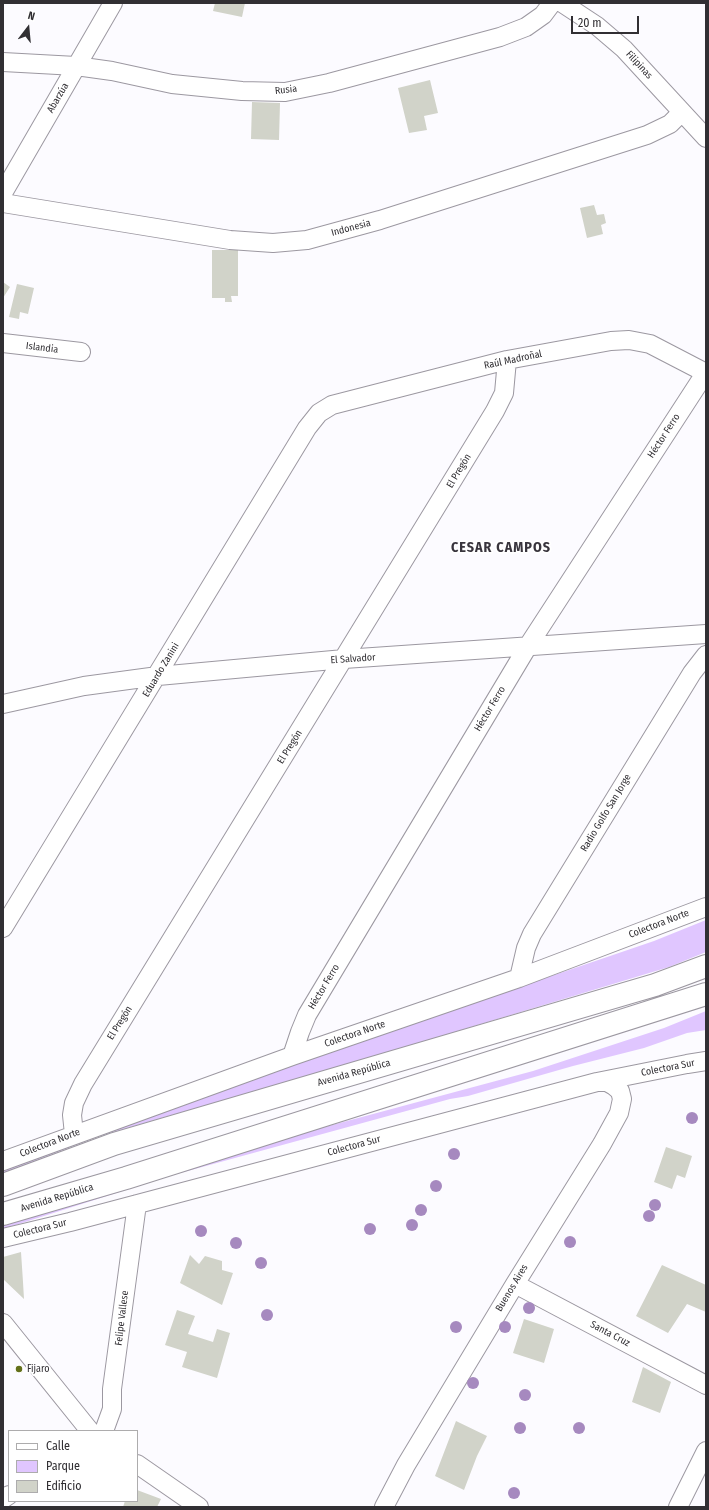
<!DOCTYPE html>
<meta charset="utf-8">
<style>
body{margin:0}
#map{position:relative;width:709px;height:1510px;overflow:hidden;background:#fcfbff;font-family:"Fira Sans Condensed",sans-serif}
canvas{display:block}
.frame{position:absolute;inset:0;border:4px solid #312f33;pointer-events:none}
.legend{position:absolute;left:8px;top:1430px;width:130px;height:72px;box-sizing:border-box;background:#fff;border:1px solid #adacad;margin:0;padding:5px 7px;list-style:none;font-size:12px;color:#312f33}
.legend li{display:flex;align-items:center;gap:8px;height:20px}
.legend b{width:20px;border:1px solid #adacad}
.north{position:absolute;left:8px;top:8px;width:40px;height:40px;-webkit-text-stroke:3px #fff;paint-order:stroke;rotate:16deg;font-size:11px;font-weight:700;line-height:16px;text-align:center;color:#312f33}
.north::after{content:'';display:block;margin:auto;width:14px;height:18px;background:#312f33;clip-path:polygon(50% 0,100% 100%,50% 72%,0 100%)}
.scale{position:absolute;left:571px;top:16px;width:68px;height:18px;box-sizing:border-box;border:2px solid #312f33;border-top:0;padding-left:5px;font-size:12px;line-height:14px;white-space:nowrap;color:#312f33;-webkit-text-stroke:3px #fff;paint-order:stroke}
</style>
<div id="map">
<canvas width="709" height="1510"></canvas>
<div class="frame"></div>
<ul class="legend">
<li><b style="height:5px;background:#fff"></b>Calle</li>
<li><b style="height:11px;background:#e0c6ff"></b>Parque</li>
<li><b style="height:11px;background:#d1d3c9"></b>Edificio</li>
</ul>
<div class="north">N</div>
<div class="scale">20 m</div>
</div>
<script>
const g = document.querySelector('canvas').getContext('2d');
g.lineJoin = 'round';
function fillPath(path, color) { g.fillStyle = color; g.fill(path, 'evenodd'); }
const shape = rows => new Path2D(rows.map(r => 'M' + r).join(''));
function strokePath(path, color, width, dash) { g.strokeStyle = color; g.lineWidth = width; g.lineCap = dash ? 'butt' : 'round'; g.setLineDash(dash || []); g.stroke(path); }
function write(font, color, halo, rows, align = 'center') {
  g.font = font + ' "Fira Sans Condensed",sans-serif'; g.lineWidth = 3.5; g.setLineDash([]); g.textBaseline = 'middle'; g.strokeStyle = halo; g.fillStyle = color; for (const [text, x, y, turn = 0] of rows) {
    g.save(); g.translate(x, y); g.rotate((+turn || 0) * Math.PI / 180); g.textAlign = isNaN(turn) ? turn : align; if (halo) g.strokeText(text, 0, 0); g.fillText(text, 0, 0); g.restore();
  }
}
fillPath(shape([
 [706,920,706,952,669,967,224,1102,182,1112,100,1136,3,1173,3,1168,308,1059,654,941],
 [706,1011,706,1030,687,1033,644,1048,573,1066,468,1096,450,1099,173,1175,3,1229,3,1224,187,1164,533,1071,664,1028]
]), '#e0c6ff');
fillPath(shape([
 [215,3,245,3,242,17,213,11],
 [430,80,438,113,424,116,427,130,409,133,398,88],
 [252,102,280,103,279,140,251,139],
 [594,205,597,215,604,214,606,223,601,225,603,234,587,238,580,208],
 [212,250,238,250,238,296,231,296,232,302,225,302,225,298,212,298],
 [3,282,10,287,3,298],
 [17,284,34,288,28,314,20,312,19,319,9,317],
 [666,1147,692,1156,685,1178,677,1175,672,1189,654,1182],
 [21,1252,23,1282,24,1299,3,1279,3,1257],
 [190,1255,199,1264,205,1256,222,1261,222,1270,233,1273,222,1305,180,1283],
 [662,1265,706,1285,706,1312,687,1304,668,1333,636,1316],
 [177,1310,195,1316,188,1334,213,1342,217,1329,230,1333,217,1378,182,1367,187,1352,165,1345],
 [524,1319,554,1329,544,1363,513,1353],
 [643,1367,671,1382,660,1413,632,1402],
 [456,1421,487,1436,477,1456,464,1490,435,1476],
 [137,1490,161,1499,157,1507,123,1507,125,1501,137,1501]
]), '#d1d3c9');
const minor = shape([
 [562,3,597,26,624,49,706,138],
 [3,62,76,66,112,71,172,84,242,91,285,92,329,83,500,37,526,27,543,15,552,3],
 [3,193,113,3],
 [3,203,230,240,273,243,307,240,380,220,647,135,670,124,681,113],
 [3,343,81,352],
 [3,704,84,686,158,676,344,659,706,634],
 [3,928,307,428,319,413,332,405,507,360,611,341,629,340,650,344,706,373],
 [519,978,526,948,532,934,692,673,706,655],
 [292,1056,300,1032,307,1015,528,646,706,372],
 [74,1134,72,1115,74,1103,83,1084,495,411,504,393,507,360],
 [3,1161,292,1056,519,978,706,907],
 [3,1238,70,1222,597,1082,687,1064,706,1061],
 [515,1284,706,1385],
 [3,1323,90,1431],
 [104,1431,112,1409,112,1389,137,1204],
 [137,1464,199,1507],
 [3,1499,9,1495],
 [384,1507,406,1465,515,1284,602,1144,619,1113,622,1099,620,1091,614,1086,607,1082,598,1082],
 [678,1507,706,1451]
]);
const tertiary = shape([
 [3,1185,114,1144,655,985,706,966],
 [3,1214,126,1178,706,994]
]);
strokePath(minor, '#9c98a1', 20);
strokePath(tertiary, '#9c98a1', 24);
strokePath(minor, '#fff', 18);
strokePath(tertiary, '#fff', 22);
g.fillStyle = '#a689bf';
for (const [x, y] of [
 [692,1118],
 [454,1154],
 [436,1186],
 [655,1205],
 [421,1210],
 [649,1216],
 [412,1225],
 [370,1229],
 [201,1231],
 [570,1242],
 [236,1243],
 [261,1263],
 [529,1308],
 [267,1315],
 [456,1327],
 [505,1327],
 [473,1383],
 [525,1395],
 [520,1428],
 [579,1428],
 [514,1493]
]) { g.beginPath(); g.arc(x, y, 6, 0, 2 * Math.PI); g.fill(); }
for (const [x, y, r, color] of [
 [19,1369,4,"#63701a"]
]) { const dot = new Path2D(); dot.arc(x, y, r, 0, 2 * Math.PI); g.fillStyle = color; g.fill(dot); strokePath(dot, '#fff', 1.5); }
write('10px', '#312f33', '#fff', [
 ["Filipinas",639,65,47],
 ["Rusia",286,90,-6],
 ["Abarzúa",58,98,-60],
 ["Indonesia",351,228,-15],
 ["Islandia",42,348,7],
 ["Raúl Madroñal",513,360,-12],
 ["Héctor Ferro",664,436,-57],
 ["El Pregón",459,471,-59],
 ["El Salvador",353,659,-4],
 ["Eduardo Zanini",161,670,-59],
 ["Héctor Ferro",490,709,-59],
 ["El Pregón",290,747,-58],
 ["Radio Golfo San Jorge",606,813,-59],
 ["Colectora Norte",659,924,-21],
 ["Héctor Ferro",324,987,-59],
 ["El Pregón",120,1023,-58],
 ["Colectora Norte",355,1034,-19],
 ["Colectora Sur",668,1068,-11],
 ["Avenida República",354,1073,-16],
 ["Colectora Norte",50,1143,-21],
 ["Colectora Sur",354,1146,-15],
 ["Avenida República",57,1198,-17],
 ["Colectora Sur",40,1229,-14],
 ["Buenos Aires",512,1288,-59],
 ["Felipe Vallese",122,1318,-83],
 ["Santa Cruz",610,1334,28]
]);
write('10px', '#312f33', '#fff', [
 ["Fijaro",27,1369]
], 'left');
g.letterSpacing = '1px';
write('bold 14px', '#39353d', '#fff', [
 ["CESAR CAMPOS",501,548]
]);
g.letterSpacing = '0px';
</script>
